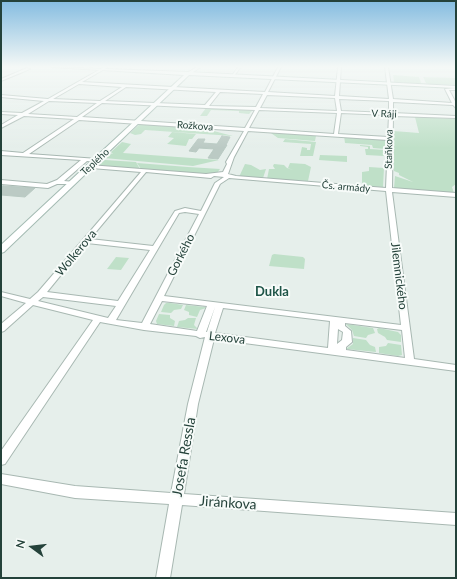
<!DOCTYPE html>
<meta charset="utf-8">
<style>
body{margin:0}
#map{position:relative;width:457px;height:579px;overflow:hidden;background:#e6efeb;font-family:Lato,sans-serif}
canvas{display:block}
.frame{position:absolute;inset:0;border:2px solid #24423a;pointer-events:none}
.north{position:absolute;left:12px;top:527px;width:40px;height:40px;-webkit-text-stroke:3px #f7fbf9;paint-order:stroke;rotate:285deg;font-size:11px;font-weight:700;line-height:16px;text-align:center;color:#24423a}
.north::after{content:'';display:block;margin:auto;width:14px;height:18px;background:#24423a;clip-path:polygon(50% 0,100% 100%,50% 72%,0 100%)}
</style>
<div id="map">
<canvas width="457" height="579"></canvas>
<div class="frame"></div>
<div class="north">N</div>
</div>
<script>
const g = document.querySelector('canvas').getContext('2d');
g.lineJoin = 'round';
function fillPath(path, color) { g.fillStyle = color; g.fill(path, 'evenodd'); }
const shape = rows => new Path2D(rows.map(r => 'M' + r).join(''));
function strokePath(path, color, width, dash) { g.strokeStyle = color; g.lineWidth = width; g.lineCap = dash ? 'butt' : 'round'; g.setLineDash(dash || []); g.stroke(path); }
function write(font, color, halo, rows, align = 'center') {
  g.font = font + ' Lato,sans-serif'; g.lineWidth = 4; g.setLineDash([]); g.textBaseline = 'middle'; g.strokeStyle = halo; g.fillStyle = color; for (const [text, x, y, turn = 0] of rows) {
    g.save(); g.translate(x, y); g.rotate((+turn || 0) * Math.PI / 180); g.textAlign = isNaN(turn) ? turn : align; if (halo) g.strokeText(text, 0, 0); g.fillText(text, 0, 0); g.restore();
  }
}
fillPath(shape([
 [393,75,419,77,421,83,418,84,394,82],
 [423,77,456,78,456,85,428,84,426,83],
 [206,108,253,110,249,114,239,113,239,111,211,110,207,116,200,116],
 [415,117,456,119,456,184,452,187,454,193,394,188,395,176,413,182,399,175,399,173,394,171,394,131,419,133],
 [141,123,202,128,201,129,206,129,233,136,145,130,141,134,135,135,130,133],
 [268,131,313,135,316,136,315,141,278,138],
 [172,132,196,134,192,139,189,139,186,146,167,144,174,138,168,137],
 [344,136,385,139,385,149,373,148,372,145,345,143],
 [285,139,316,142,313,156,300,156,302,147,307,148,307,150,310,150,311,144,283,142],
 [122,142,131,144,123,153,219,160,193,166,104,158,109,153,113,154,111,152],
 [360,145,370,146,370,149,385,150,384,156,366,155,365,149,368,149,368,147,360,146],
 [320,155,347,156,347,162,319,160],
 [105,160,136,162,140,169,98,165,102,161],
 [137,163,188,167,220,169,217,173,212,175,166,171,141,169],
 [290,163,305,164,311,167,308,181,267,179,269,169,275,169,273,166,274,164,284,165,287,168,293,170,288,168],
 [245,164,251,165,260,170,266,169,263,178,239,177],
 [369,167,384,168,383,187,362,186,362,172,369,171],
 [274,254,303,257,305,259,304,269,269,266,272,255],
 [116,257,129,258,121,270,107,269],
 [166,303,170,303,183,305,181,309,174,310,171,313,161,312,164,305],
 [186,305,205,307,206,308,200,310,197,317,189,315,189,312,184,310],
 [159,314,170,315,170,318,175,321,174,326,157,324,156,321],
 [188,318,196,318,194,325,198,329,177,327,179,321,185,320],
 [346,324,373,328,375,333,368,335,366,338,354,336,352,330],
 [379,328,398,332,401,335,401,342,387,340,385,337,378,333,377,329],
 [353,338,366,340,370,345,375,347,376,352,346,349,353,344],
 [388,343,401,345,402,355,398,356,379,353,379,347,386,346]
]), '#bfe0c8');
const building = shape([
 [222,136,230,137,226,145,227,145,218,159,208,158,214,149,199,148,196,152,189,151,198,139,205,139,203,143,217,144,222,136],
 [3,186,35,188,25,197,1,195,1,187,3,186]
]);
fillPath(building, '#bbcac4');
strokePath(building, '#b8c9c2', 1);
const street = shape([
 [104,67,108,67,82,82,265,92,278,67,281,67,268,92,335,96,338,67,341,67,339,96,389,99,385,67,388,67,393,99,452,103,445,89,456,88,456,90,449,90,456,103,456,108,453,105,393,102,393,113,456,116,456,118,393,116,392,188,456,193,456,197,392,192,414,359,456,365,456,371,214,339,198,404,184,494,456,513,456,525,182,505,170,578,156,578,169,504,75,498,1,484,1,474,75,486,171,493,188,404,205,337,200,338,196,336,144,330,100,322,5,464,1,465,1,451,93,320,33,305,4,331,1,332,1,324,26,303,1,296,1,292,30,299,38,292,141,172,91,168,88,166,89,165,206,174,223,172,227,164,226,162,244,131,79,120,29,154,98,159,98,161,96,162,87,161,64,181,74,182,74,184,57,184,48,188,1,184,1,180,47,184,57,180,81,160,1,155,1,151,23,153,74,119,24,116,1,128,1,125,18,115,1,114,1,112,22,113,44,101,1,97,1,95,48,99,104,67],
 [79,84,122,87,100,101,53,99,79,84],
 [126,87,216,92,205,105,105,101,126,87],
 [220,92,263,94,256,107,209,106,220,92],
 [267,95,335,98,337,111,260,108,267,95],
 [339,99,389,101,389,113,341,111,339,99],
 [49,101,97,103,77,117,28,114,49,101],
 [102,103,206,108,255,110,245,128,82,117,102,103],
 [259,110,337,113,334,134,249,128,259,110],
 [341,113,389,115,388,137,338,134,341,113],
 [248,131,388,140,386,188,236,176,228,174,234,157,248,131],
 [146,172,211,178,214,176,224,177,215,183,201,211,185,208,175,211,153,246,90,239,146,172],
 [229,178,386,191,401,325,164,296,220,184,229,178],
 [185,212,199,214,142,323,116,320,179,213,185,212],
 [87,243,150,250,118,301,47,292,87,243],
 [43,297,116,306,108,318,38,301,43,297],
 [162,301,207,306,197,331,150,324,162,301],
 [215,307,207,332,206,332,215,307],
 [223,308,330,321,328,348,215,333,223,308],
 [345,323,402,330,405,358,346,350,346,347,352,342,351,331,345,326,345,323],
 [338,329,343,332,342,340,337,344,338,329],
 [197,67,201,67,190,74,187,73,197,67],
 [238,67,241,67,233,77,231,77,238,67],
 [27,68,30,69,1,81,1,79,27,68]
]);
const secondary = shape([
 [51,67,189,72,456,86,456,88,189,75,4,252,1,253,1,245,184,75,51,67]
]);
strokePath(street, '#a8b8b2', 2);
strokePath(secondary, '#a4bbb3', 2);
fillPath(street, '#fff');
fillPath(secondary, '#fff');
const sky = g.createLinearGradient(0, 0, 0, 148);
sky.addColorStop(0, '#84bce0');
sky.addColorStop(0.45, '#f4f8f6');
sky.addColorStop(1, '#f4f8f600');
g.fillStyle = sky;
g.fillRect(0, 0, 457, 148);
write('10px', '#24423a', '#f7fbf9', [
 ["V Ráji",384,114,2],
 ["Rožkova",195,126,4],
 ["Staňkova",389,149,-89],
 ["Teplého",95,162,-43],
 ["Čs. armády",346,187,5]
]);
write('12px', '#24423a', '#f7fbf9', [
 ["Wolkerova",76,253,-50],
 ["Gorkého",181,255,-63],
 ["Jilemnického",399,276,83],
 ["Lexova",227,338,7]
]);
write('bold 13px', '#1f5548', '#f7fbf9', [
 ["Dukla",272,292]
]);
write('14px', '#24423a', '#f7fbf9', [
 ["Josefa Ressla",184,457,-80],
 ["Jiránkova",228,503,4]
]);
</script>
